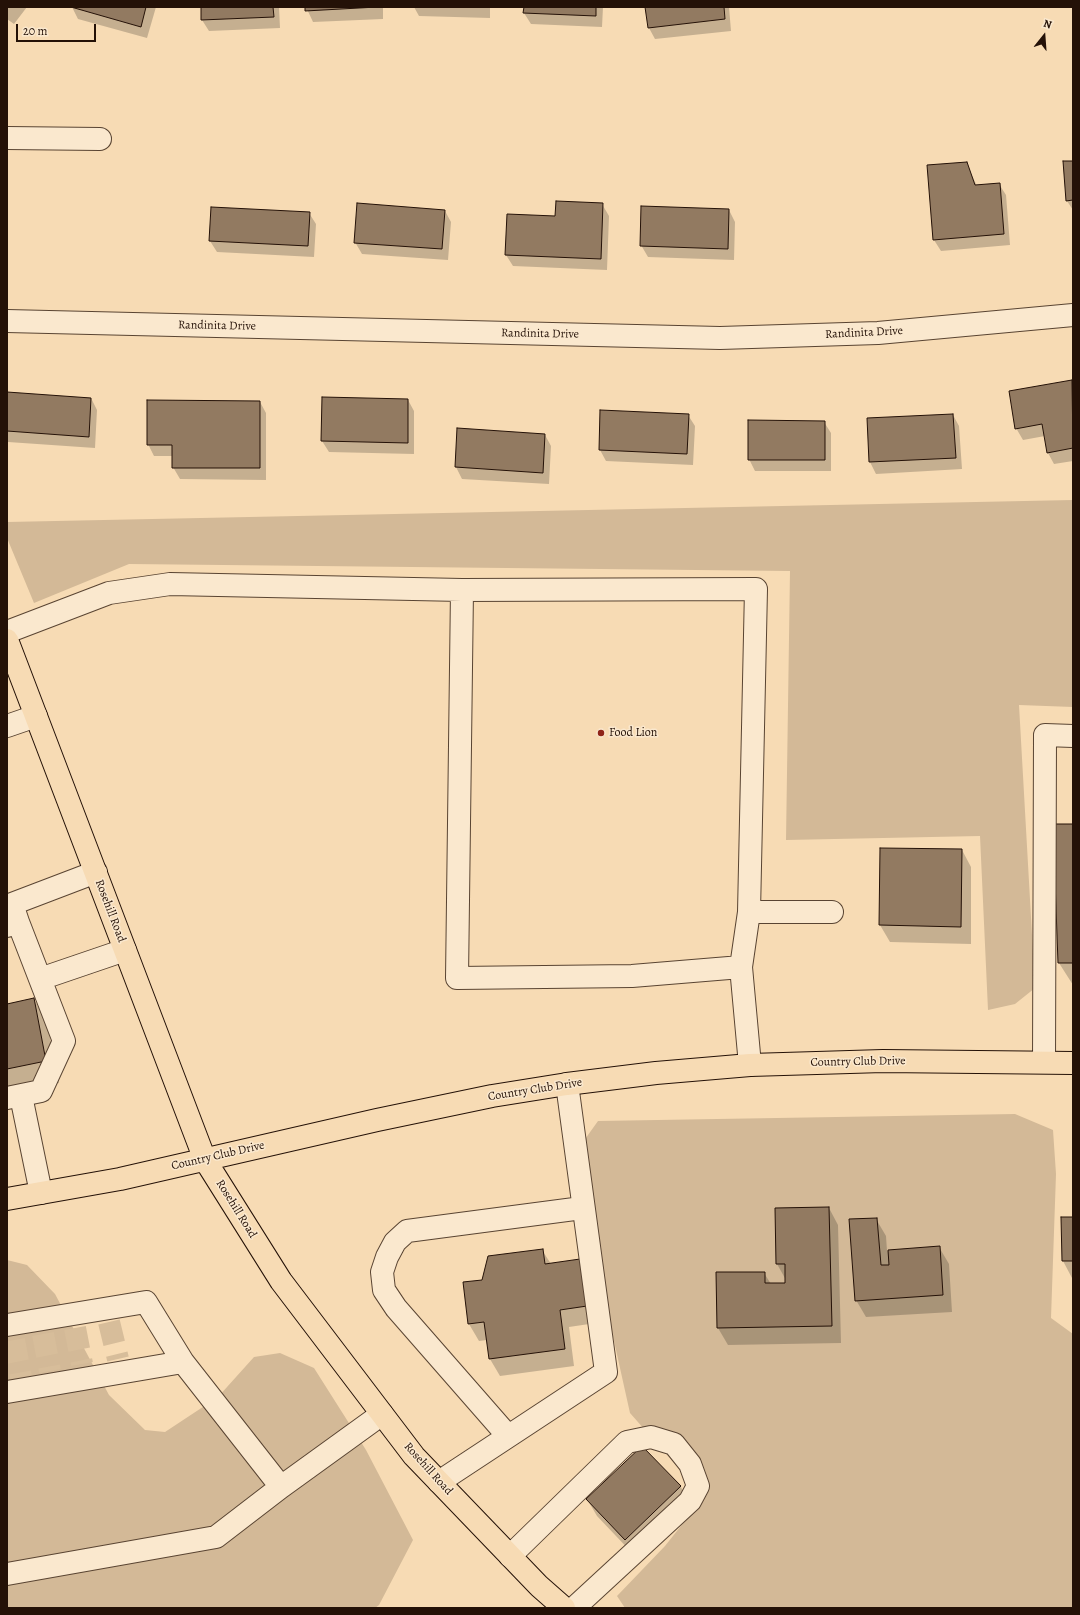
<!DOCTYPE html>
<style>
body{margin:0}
#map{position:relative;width:1080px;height:1615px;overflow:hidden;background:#f7dbb4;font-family:Alegreya,serif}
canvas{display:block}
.frame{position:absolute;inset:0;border:8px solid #241107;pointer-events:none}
.north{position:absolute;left:1024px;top:16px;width:40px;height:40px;-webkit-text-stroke:3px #fae8ce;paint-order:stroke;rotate:17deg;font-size:11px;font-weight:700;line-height:16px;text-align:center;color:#241107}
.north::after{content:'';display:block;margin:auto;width:14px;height:18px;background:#241107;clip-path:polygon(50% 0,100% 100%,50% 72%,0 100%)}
.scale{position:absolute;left:16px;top:24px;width:80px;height:18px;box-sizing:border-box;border:2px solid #241107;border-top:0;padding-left:5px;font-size:12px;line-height:14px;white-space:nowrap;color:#241107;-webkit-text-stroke:3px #fae8ce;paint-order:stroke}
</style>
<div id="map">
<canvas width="1080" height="1615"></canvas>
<div class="frame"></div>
<div class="north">N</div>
<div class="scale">20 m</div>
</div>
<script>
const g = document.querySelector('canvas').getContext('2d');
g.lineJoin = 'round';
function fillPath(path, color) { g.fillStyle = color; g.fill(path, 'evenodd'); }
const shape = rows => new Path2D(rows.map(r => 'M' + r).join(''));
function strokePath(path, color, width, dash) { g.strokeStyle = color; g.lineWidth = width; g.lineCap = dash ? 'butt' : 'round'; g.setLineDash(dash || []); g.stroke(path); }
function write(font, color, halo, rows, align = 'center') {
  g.font = font + ' Alegreya,serif'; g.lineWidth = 3; g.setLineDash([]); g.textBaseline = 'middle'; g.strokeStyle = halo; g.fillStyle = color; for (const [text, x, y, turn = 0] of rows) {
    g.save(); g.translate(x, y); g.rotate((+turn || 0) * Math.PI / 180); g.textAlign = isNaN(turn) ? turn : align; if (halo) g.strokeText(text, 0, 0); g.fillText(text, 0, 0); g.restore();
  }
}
fillPath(shape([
 [1073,500,1073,707,1019,705,1035,988,1015,1004,988,1010,980,836,786,840,790,571,129,564,34,603,7,538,7,522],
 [1015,1114,1053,1130,1056,1174,1051,1318,1073,1334,1073,1608,625,1608,617,1596,665,1546,704,1497,630,1413,608,1314,583,1142,598,1121],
 [7,1260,27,1265,55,1294,109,1395,145,1430,165,1432,218,1397,254,1357,280,1353,314,1368,366,1450,413,1540,379,1605,375,1608,7,1608]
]), '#d3b997');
fillPath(shape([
 [7,7,27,7,14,24,7,19],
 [72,7,156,7,147,38,78,19],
 [202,7,279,7,280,28,209,31,202,20],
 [306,7,383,7,383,19,313,22],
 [414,7,490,7,490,18,419,16],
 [525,7,603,7,602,27,531,24,524,13],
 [646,7,729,7,731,31,655,39,649,28],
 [1073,162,1073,210,1067,201],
 [966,163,977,186,999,184,1006,195,1010,245,941,251,934,240],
 [602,204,609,216,607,270,513,266,506,255,556,217],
 [729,210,735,222,734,260,648,257,641,245],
 [445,211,451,222,448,260,362,254,355,242],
 [309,213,316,224,314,257,217,252,210,241],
 [1072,381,1073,461,1054,464,1048,453,1045,436,1023,440,1016,428],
 [7,393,91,398,97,410,95,448,8,442,7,440],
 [323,398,408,400,414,411,414,454,329,452,322,441],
 [260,402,266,413,266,480,180,479,173,467,173,456,154,456,148,444],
 [688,415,695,426,693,465,606,461,600,450],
 [953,415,959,426,962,469,876,474,870,462,868,419],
 [824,422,831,433,831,471,755,471,749,459],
 [458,429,545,435,551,446,549,484,462,479,456,467],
 [1054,825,1073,825,1073,985,1059,963],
 [881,849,962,850,971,867,971,944,890,942,880,925],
 [34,999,47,1022,59,1083,7,1093,7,1005],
 [829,1208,838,1225,841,1343,728,1345,718,1328,764,1273,771,1284,786,1284,786,1280,777,1264,776,1209],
 [1073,1218,1073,1278,1072,1278,1063,1261],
 [876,1219,886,1236,887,1251,939,1247,949,1264,952,1312,866,1317,856,1300],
 [542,1250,551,1264,580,1260,596,1323,569,1327,574,1366,500,1376,490,1359,487,1340,479,1341,469,1324,482,1281],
 [642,1447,681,1487,690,1504,635,1556,597,1516,587,1499]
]), '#0003');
const building = shape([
 [71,7,146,7,141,27,71,7],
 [201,7,273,7,274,17,201,20,201,7],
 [305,7,377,7,305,11,305,7],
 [524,7,596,7,596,16,523,13,524,7],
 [645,7,724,7,725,19,648,28,645,7],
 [1063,161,1073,161,1073,200,1066,201,1063,161],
 [967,162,975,185,1000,183,1004,234,933,240,927,165,967,162],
 [556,201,603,203,601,259,505,255,507,214,555,216,556,201],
 [357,203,445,210,442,249,354,243,357,203],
 [641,206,729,209,728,249,640,246,641,206],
 [211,207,310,212,308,246,209,241,211,207],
 [1072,380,1073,448,1047,453,1042,424,1015,429,1009,391,1072,380],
 [7,392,91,398,89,437,7,431,7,392],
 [322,397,408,399,408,443,321,441,322,397],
 [147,400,260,401,260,468,172,468,172,445,147,445,147,400],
 [600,410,689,414,687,454,599,450,600,410],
 [953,414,956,458,869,462,867,418,953,414],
 [748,420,825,421,825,460,748,460,748,420],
 [457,428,545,434,543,473,455,467,457,428],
 [1053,824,1073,824,1073,963,1058,963,1053,824],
 [880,848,962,849,961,927,879,925,880,848],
 [34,998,46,1061,7,1069,7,1004,34,998],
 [829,1207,832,1326,717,1328,716,1272,765,1272,765,1283,785,1283,785,1264,776,1264,775,1208,829,1207],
 [1061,1217,1073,1217,1073,1261,1062,1261,1061,1217],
 [877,1218,881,1265,889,1265,888,1250,940,1246,943,1295,855,1301,849,1219,877,1218],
 [543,1249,545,1264,580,1259,587,1306,560,1310,565,1349,489,1359,484,1322,468,1324,463,1282,482,1280,488,1256,543,1249],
 [642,1446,681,1486,625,1540,586,1499,642,1446]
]);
fillPath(building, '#927a61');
strokePath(building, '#241107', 1);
strokePath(shape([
 [109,1322,118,1359],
 [75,1328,82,1364],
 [43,1334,50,1371],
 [14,1340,21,1377]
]), '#d7bd9a', 22, [22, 11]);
const minor = shape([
 [7,138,100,139],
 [7,321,720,338,878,333,1073,315],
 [462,590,756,589,749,912,741,967],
 [7,632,109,593,170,584,462,590,457,978,632,976,741,967,750,1065],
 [7,726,36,716],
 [749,912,832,912],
 [18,922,12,904,96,872],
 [7,926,18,922,64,1041,41,1091,7,1098],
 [40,979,125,950],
 [1044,1062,1045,735,1073,736],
 [21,1096,41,1193],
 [7,1325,146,1302,183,1362],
 [7,1392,183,1362,281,1487,382,1414],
 [508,1436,396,1308,384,1290,382,1272,387,1257,395,1242,407,1231,582,1208],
 [439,1482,606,1372,567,1084],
 [510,1556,627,1442,651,1437,674,1444,690,1464,698,1486,690,1501,574,1608],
 [7,1574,216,1537,281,1487]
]);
const major = shape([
 [7,640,205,1160,281,1281,414,1456,539,1586,564,1608],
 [7,1199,120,1179,377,1120,492,1096,567,1084,656,1073,750,1065,883,1061,1073,1063]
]);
strokePath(minor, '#594432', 24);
strokePath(major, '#241107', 24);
strokePath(minor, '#fae8ce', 22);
strokePath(major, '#f7dbb4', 22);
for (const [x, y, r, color] of [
 [601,733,4,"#8f2418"]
]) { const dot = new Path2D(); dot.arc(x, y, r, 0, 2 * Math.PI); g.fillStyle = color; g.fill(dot); strokePath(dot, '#fae8ce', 1.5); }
write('12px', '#241107', '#fae8ce', [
 ["Randinita Drive",217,326,1],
 ["Randinita Drive",864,333,-3],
 ["Randinita Drive",540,334,1],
 ["Rosehill Road",110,911,69],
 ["Country Club Drive",858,1062,-1],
 ["Country Club Drive",535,1090,-9],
 ["Country Club Drive",218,1156,-13],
 ["Rosehill Road",236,1209,58],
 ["Rosehill Road",428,1469,48]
]);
write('12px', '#241107', '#fae8ce', [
 ["Food Lion",609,733]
], 'left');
</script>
